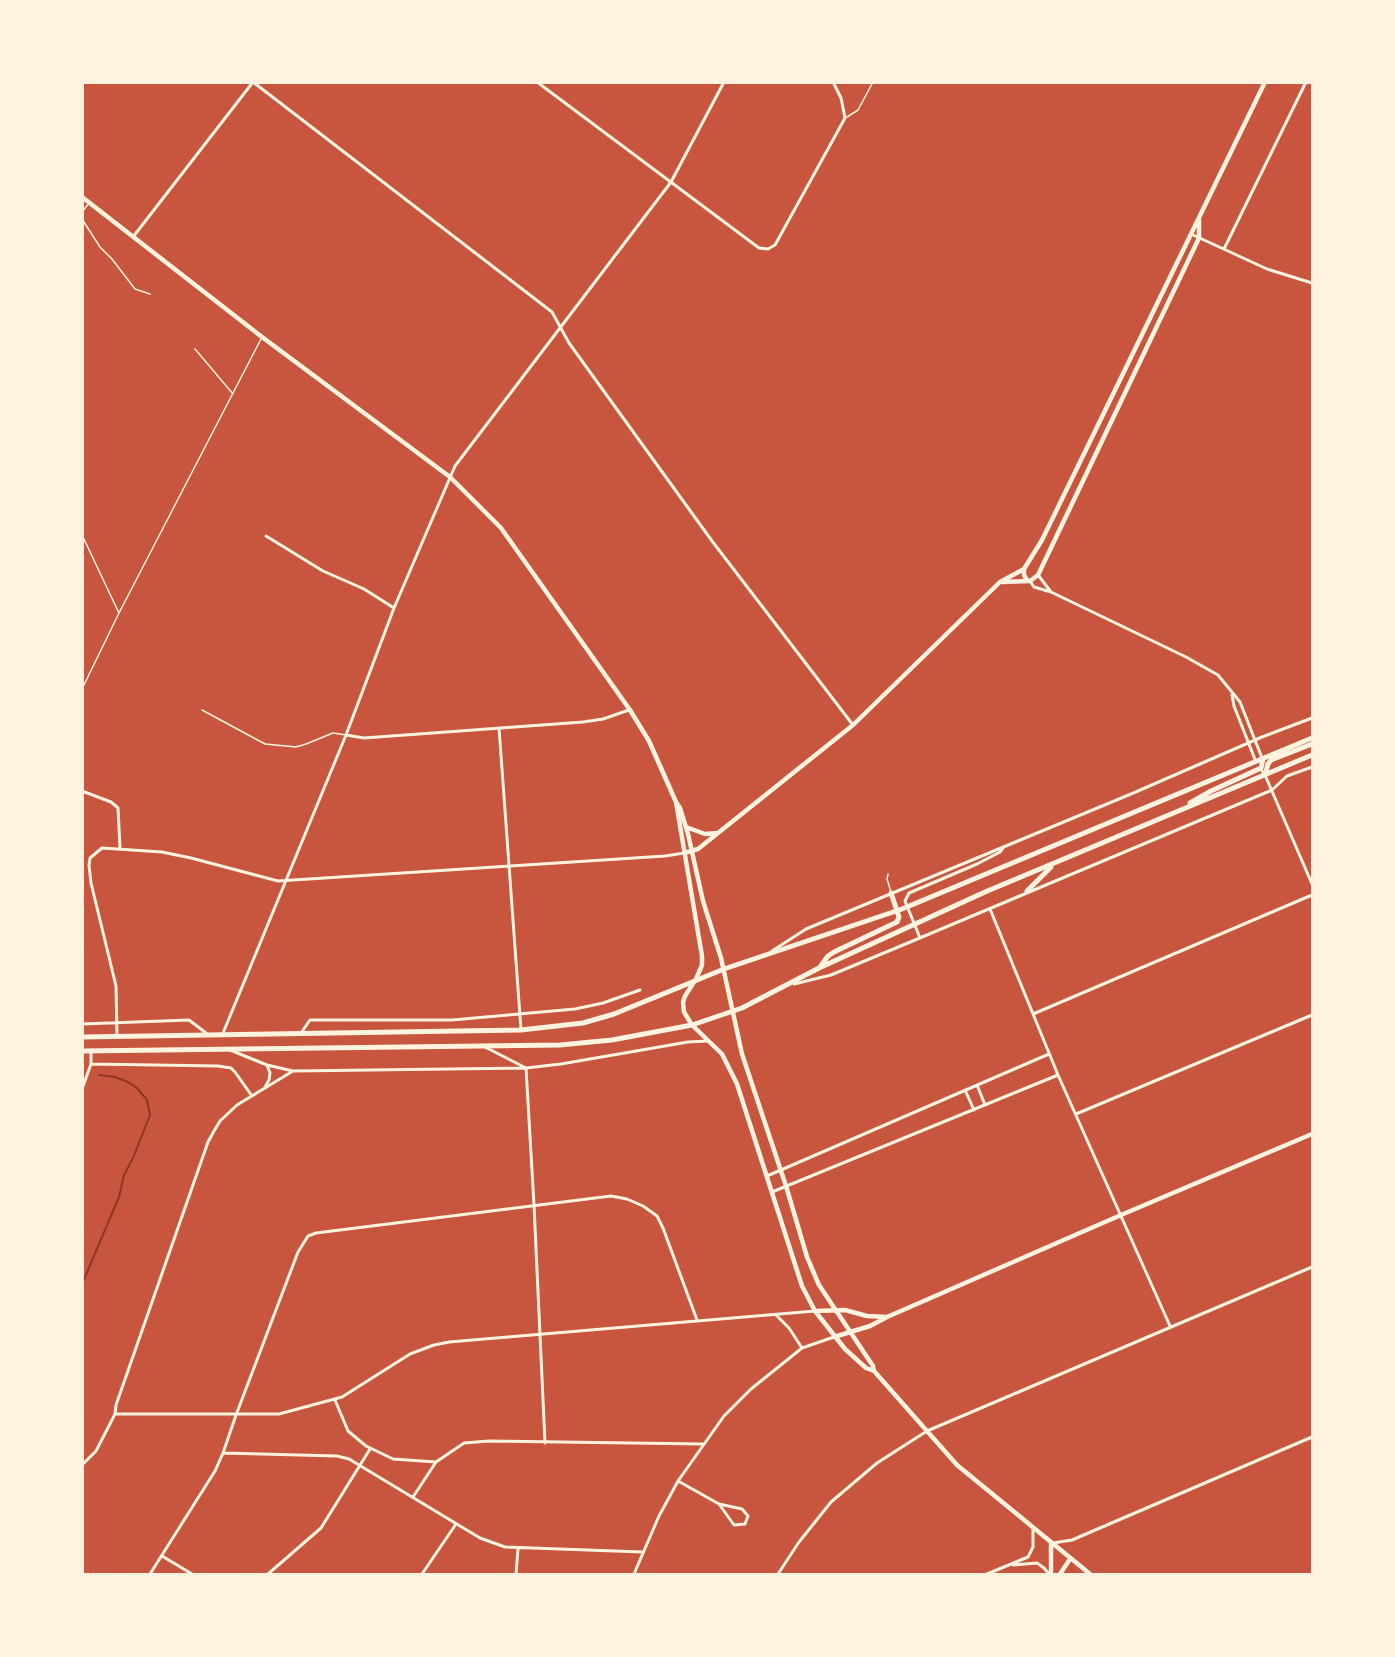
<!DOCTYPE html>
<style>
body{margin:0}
#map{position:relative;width:1395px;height:1657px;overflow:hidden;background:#c8553d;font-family:"Noto Serif",serif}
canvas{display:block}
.frame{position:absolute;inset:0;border:84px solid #fff3e0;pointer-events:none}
</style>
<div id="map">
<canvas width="1395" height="1657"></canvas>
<div class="frame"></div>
</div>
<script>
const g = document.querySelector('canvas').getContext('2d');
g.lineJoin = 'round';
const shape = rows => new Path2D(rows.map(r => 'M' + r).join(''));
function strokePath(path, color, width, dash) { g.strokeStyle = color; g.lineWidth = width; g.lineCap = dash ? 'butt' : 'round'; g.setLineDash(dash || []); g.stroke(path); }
strokePath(shape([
 [82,1284,119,1197,124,1175,133,1158,150,1115,147,1100,137,1088,128,1082,115,1077,99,1075]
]), '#8f3625', 2);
strokePath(shape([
 [847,117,858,110,873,82],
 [82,212,89,203],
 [82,219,100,247,112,259,135,289,150,294],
 [195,349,233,394],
 [82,535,119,613],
 [82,689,119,613,261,339],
 [202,710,265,744,296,747,306,744,333,733,346,735],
 [888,874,887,879,891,892]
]), '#fff3e0', 1.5);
strokePath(shape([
 [253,82,552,312,569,343,712,541,853,725],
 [537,82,759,248,768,249,775,245,845,118,841,98,833,82],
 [1191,234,1267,269,1312,283],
 [133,237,253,82],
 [1224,249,1306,82],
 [266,536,323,571,364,589,394,608],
 [1038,575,1051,592],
 [1030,581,1034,587,1051,592,1186,657,1218,675,1240,702,1262,758],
 [1232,695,1234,706,1256,762],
 [499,728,521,1030],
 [346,735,364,738,583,722,603,719,629,710],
 [1260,768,1265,775,1312,884],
 [82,791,111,802,118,808,120,848],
 [990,909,1058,1075,1170,1326],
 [920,938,905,901,909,893,977,864,1000,852,1003,848],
 [772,951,806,929,1131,794,1262,737,1312,718],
 [794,984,831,975,915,940,1272,790,1287,776,1312,767],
 [1033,1014,1312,895],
 [82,1024,189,1020,206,1033],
 [223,1033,346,735,394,608,455,466,671,182,724,82],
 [301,1033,310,1020,452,1020,575,1009,603,1003,640,990],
 [117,1035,116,986,91,883,89,865,90,858,102,848,162,852,191,858,278,881,665,856,684,853],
 [485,1047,526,1068,534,1205,545,1443],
 [230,1050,267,1065,293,1071,526,1068,561,1064,688,1042,708,1041],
 [91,1064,218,1066,231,1068,235,1072,252,1096],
 [977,1085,985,1105],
 [265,1087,269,1080,270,1073,267,1065],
 [82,1089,91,1064,91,1051],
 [965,1090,974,1110],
 [1076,1114,1312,1015],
 [767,1176,1049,1054],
 [772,1192,1058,1075],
 [776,1315,789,1328,802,1348],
 [335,1400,348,1431,366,1446,393,1459,436,1462],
 [115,1414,279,1414,342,1397,410,1354,434,1345,449,1342,815,1311],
 [223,1453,337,1456,349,1459,480,1538,505,1547,642,1552],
 [82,1465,96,1451,115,1414,116,1405,208,1142,214,1131,220,1121,237,1105,293,1071],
 [678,1481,719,1504,742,1509,748,1516,745,1524,734,1525,719,1504],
 [413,1497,436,1462,464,1443,489,1441,703,1444],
 [1053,1543,1072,1540,1312,1437],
 [162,1556,192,1574],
 [1013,1565,1037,1563,1044,1568,1049,1574],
 [150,1574,215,1471,223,1453,236,1415,298,1252,308,1236,316,1233,611,1196,627,1199,643,1206,657,1216,663,1228,697,1320],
 [268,1574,321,1528,370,1449],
 [422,1574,456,1524],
 [516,1574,518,1549],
 [634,1574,659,1516,678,1481,724,1416,751,1389,802,1348,834,1337],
 [778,1574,799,1542,831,1502,877,1463,927,1431,1312,1267],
 [987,1574,1028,1557,1033,1547,1033,1529]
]), '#fff3e0', 3);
strokePath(shape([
 [82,197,262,337,450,477,501,528,630,710,649,741,676,802,680,808,688,834,703,901,721,958,742,1054,786,1186,807,1257,819,1285,873,1366,874,1371,957,1465,1090,1574],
 [1027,580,1024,575,1024,569,1042,540,1265,82],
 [1003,582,1030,581,1038,575,1199,238,1199,220],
 [676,802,702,956,702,965,696,979,685,996,683,1002,684,1012,692,1025,722,1054,737,1084,802,1286,815,1311,845,1349,866,1368,874,1371],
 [686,827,705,834,718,833],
 [684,853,698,849,853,725,1000,582,1024,569],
 [815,1311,845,1310,867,1316,887,1317],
 [834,1337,870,1326,887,1317,1121,1215,1312,1134],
 [1051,1574,1051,1544],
 [1060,1574,1070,1559]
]), '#fff3e0', 4.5);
strokePath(shape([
 [1265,775,1268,764,1271,760,1312,744],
 [1190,803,1211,791,1261,768,1263,759],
 [1027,891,1051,867],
 [820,967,828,956,834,952,897,922,899,917,891,893],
 [82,1037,521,1030,583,1023,614,1014,724,969,902,909,1312,738],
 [82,1051,560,1045,612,1040,692,1025,742,1008,819,968,985,892,1312,755]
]), '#fff3e0', 5);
</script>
